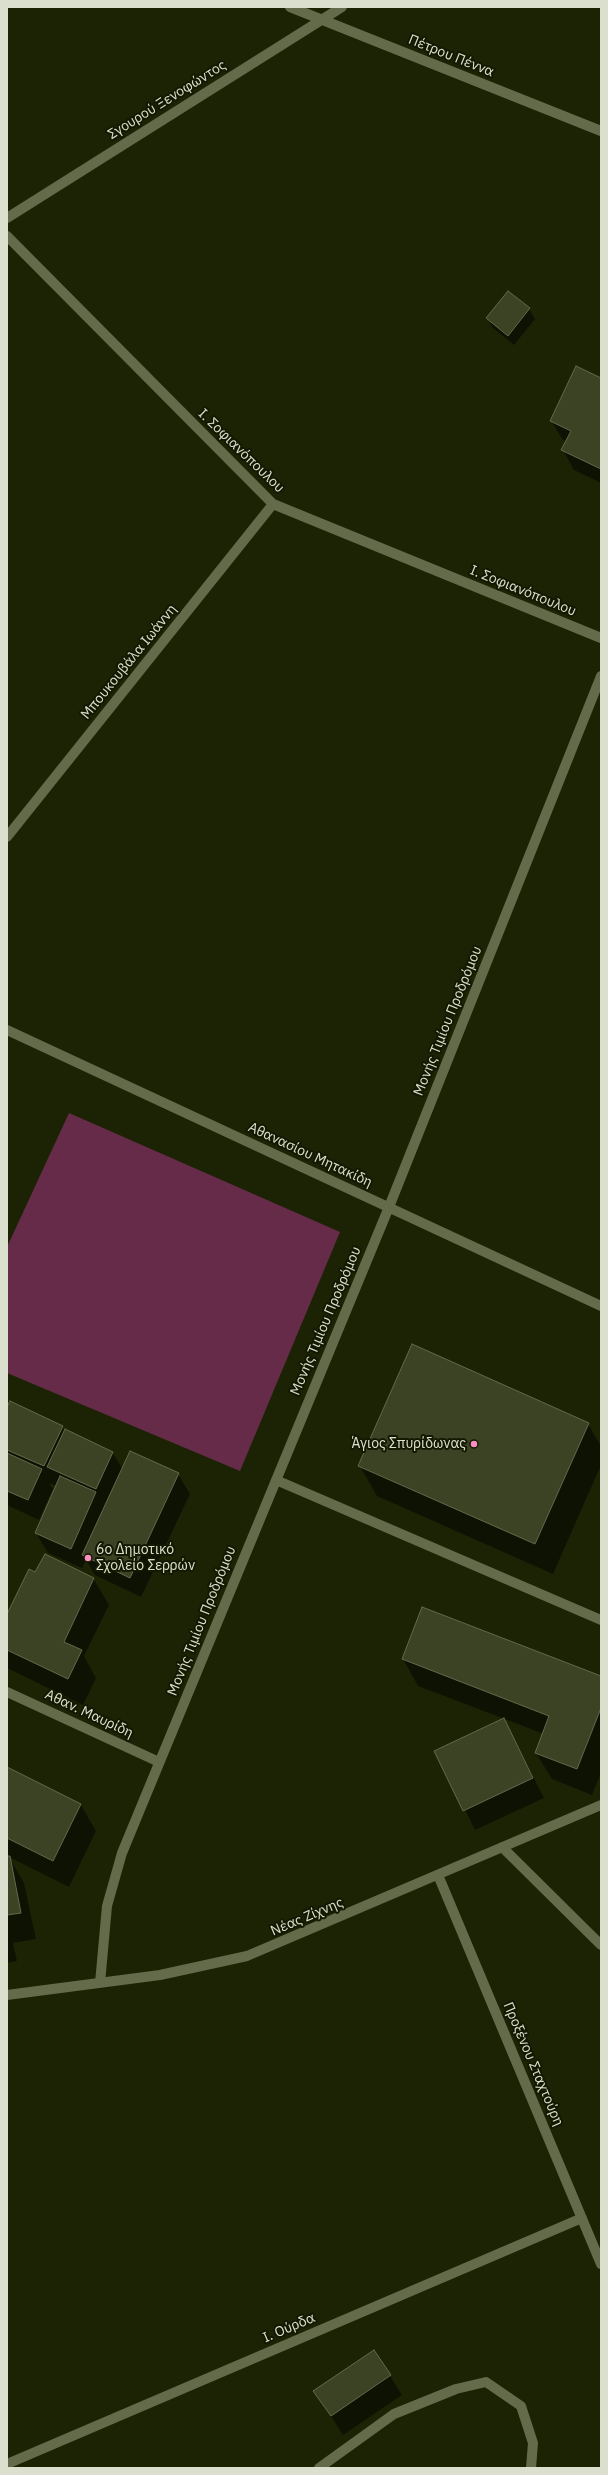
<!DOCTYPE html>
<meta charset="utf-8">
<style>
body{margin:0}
#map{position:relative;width:608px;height:2475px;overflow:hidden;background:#1c2305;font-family:"IBM Plex Sans",sans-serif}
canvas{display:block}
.frame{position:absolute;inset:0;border:8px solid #dbe0ce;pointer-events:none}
</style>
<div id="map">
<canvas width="608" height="2475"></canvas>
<div class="frame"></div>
</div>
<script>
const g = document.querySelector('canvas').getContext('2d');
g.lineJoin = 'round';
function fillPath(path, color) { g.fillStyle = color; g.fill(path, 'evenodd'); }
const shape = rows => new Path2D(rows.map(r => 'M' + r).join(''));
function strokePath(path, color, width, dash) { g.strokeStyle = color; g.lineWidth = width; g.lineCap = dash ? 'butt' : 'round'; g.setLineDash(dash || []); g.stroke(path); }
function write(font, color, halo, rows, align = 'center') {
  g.font = font + ' "IBM Plex Sans",sans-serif'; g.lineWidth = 4; g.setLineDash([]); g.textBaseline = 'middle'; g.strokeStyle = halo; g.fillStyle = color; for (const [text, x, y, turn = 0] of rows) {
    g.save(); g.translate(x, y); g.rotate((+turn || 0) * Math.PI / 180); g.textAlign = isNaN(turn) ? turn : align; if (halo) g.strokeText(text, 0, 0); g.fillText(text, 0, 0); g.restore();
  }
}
fillPath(shape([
 [69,1113,340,1232,240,1471,7,1373,7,1247]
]), '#662b48');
fillPath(shape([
 [529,309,535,319,514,345,493,328,487,318],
 [601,379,601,483,574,470,563,450,567,442,563,440,551,421],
 [7,1410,62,1427,65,1432,112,1452,123,1470,178,1474,190,1494,141,1597,95,1575,86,1560,82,1568,48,1553,36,1533,57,1486,49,1483,53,1489,39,1520,7,1505],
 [588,1424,601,1446,601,1465,553,1574,377,1496,360,1466],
 [36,1573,93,1578,109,1605,84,1656,96,1678,83,1705,7,1668,7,1616],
 [403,1659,601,1677,601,1773,592,1795,552,1779,536,1753,544,1734,418,1686],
 [504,1719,544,1798,475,1830,436,1751],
 [7,1768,81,1805,96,1831,69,1887,9,1857,24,1883,36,1939,13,1943,17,1961,7,1963,7,1857,9,1857,7,1856],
 [374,2351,402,2395,343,2435,315,2391]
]), '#0007');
const building = shape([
 [508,291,530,308,508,336,486,318,508,291],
 [576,366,601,378,601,469,561,450,571,431,550,421,576,366],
 [412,1344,589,1423,535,1544,358,1466,412,1344],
 [10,1401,63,1426,44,1466,7,1450,7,1407,10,1401],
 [65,1429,113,1452,96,1489,47,1467,65,1429],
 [130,1451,179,1473,130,1578,82,1555,130,1451],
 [7,1453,42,1469,28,1500,7,1491,7,1453],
 [60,1476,96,1492,71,1549,35,1533,60,1476],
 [45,1554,94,1578,64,1642,82,1650,68,1679,7,1650,7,1614,29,1569,35,1572,45,1554],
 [422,1607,601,1676,601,1708,577,1769,535,1753,549,1716,402,1659,422,1607],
 [504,1718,533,1778,463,1811,434,1751,504,1718],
 [7,1767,81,1804,53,1861,7,1838,7,1767],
 [7,1856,10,1856,21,1913,7,1915,7,1856],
 [374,2350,391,2375,331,2416,313,2391,374,2350]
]);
fillPath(building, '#3c4325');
strokePath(building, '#626a4a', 1);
strokePath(shape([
 [319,2468,394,2414,456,2389,486,2382,521,2406,533,2443,531,2468]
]), '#636b4b', 10);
strokePath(shape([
 [290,7,601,131],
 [7,218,342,7],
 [7,236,273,504,601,638],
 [7,837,273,504],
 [7,1030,601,1306],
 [276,1480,601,1620],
 [7,1692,159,1762],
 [502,1847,601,1945],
 [438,1875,601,2264],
 [100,1983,107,1906,122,1853,389,1207,601,676],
 [7,1995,160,1975,247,1956,601,1805],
 [7,2464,582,2218]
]), '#636b4b', 10);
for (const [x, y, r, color] of [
 [474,1444,4,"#fc8fc1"],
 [88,1558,4,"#fc8fc1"]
]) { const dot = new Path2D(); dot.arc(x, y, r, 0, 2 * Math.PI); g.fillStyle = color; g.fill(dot); strokePath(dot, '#131900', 1.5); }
write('14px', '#dbe0ce', '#131900', [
 ["Πέτρου Πέννα",451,56,22],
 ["Σγουρού Ξενοφώντος",167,100,-32],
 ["Ι. Σοφιανόπουλου",241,451,44],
 ["Ι. Σοφιανόπουλου",523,591,22],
 ["Μπουκουβάλα Ιωάννη",129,662,-51],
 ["Μονής Τιμίου Προδρόμου",448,1021,-68],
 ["Αθανασίου Μητακίδη",310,1155,25],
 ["Μονής Τιμίου Προδρόμου",326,1321,-67],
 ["Μονής Τιμίου Προδρόμου",202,1621,-68],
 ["Αθαν. Μαυρίδη",89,1714,25],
 ["Νέας Ζίχνης",307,1917,-23],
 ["Προξένου Σταχτούρη",533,2064,67],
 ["Ι. Ούρδα",289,2328,-23]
]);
write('14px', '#dbe0ce', '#131900', [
 ["Άγιος Σπυρίδωνας",466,1444],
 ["6ο Δημοτικό",96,1550,"left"],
 ["Σχολείο Σερρών",96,1566,"left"]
], 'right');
</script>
